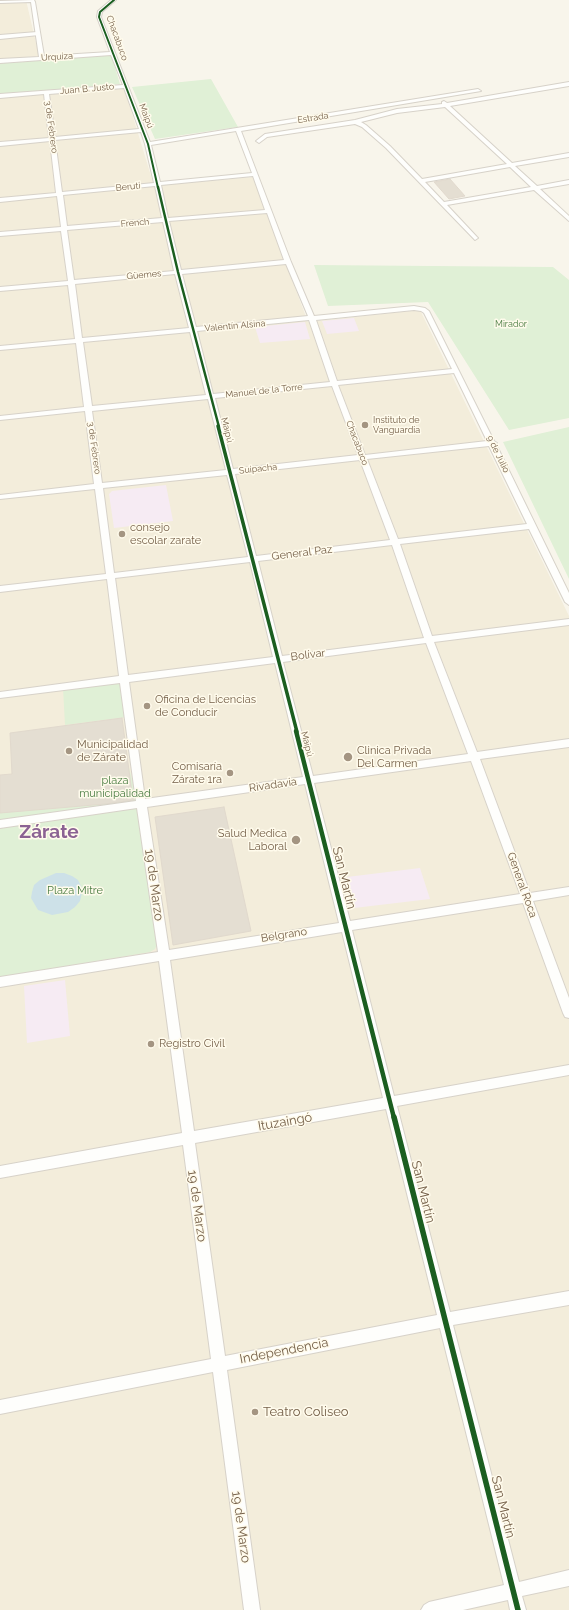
<!DOCTYPE html>
<meta charset="utf-8">
<style>
body{margin:0}
canvas{display:block;background:#f8f5eb}
</style>
<canvas width="569" height="1610"></canvas>
<script>
const g = document.querySelector('canvas').getContext('2d');
g.lineJoin = 'round';
function fillPath(path, color) { g.fillStyle = color; g.fill(path, 'evenodd'); }
const shape = rows => new Path2D(rows.map(r => 'M' + r).join(''));
function strokePath(path, color, width, dash) { g.strokeStyle = color; g.lineWidth = width; g.lineCap = dash ? 'butt' : 'round'; g.setLineDash(dash || []); g.stroke(path); }
function write(font, color, halo, rows, align = 'center') {
  g.font = font + ' Raleway,sans-serif'; g.lineWidth = 3; g.setLineDash([]); g.textBaseline = 'middle'; g.strokeStyle = halo; g.fillStyle = color; for (const [text, x, y, turn = 0] of rows) {
    g.save(); g.translate(x, y); g.rotate((+turn || 0) * Math.PI / 180); g.textAlign = isNaN(turn) ? turn : align; if (halo) g.strokeText(text, 0, 0); g.fillText(text, 0, 0); g.restore();
  }
}
fillPath(shape([
 [0,0,26,0,39,56,0,59],
 [124,87,154,186,253,177,308,322,420,310,569,616,569,1610,0,1610,0,97]
]), '#f3eddb');
fillPath(shape([
 [354,318,359,331,327,334,322,321],
 [305,322,310,339,260,343,255,327],
 [166,485,173,521,114,528,109,494,112,491],
 [420,868,430,899,354,908,347,877],
 [65,980,70,1036,27,1043,24,986]
]), '#f6ebf3');
fillPath(shape([
 [111,54,120,84,0,94,0,62],
 [211,79,238,127,155,139,132,87],
 [314,265,553,267,569,280,569,418,509,430,428,302,328,306],
 [569,427,569,579,503,442],
 [123,681,127,717,65,725,63,688],
 [129,768,138,801,0,821,0,784],
 [132,808,137,809,140,814,157,944,155,949,150,952,0,977,0,828]
]), '#e0f0d6');
fillPath(shape([
 [56,873,64,873,72,876,78,880,81,886,82,893,80,901,75,907,68,912,52,915,38,910,31,898,32,892,34,885,40,880]
]), '#cde1e8');
const building = shape([
 [450,179,465,196,449,199,434,182,450,179],
 [122,718,132,793,134,800,105,804,0,813,0,775,12,774,10,733,122,718],
 [224,807,251,931,173,945,155,817,224,807]
]);
fillPath(building, '#e4ded2');
strokePath(building, '#e1d9cd', 1);
const minor = shape([
 [34,0,35,2,44,56,110,52,97,17,98,11,111,0,116,0,102,12,101,17,150,142,478,89,481,91,241,131,291,262,314,316,414,306,425,308,429,311,494,441,497,443,496,444,569,593,569,605,565,602,529,529,400,544,432,636,569,619,569,625,434,642,477,752,569,739,569,747,480,759,530,893,569,887,569,895,533,901,569,998,569,1018,565,1017,563,1013,523,903,352,930,394,1096,569,1065,569,1075,397,1106,450,1312,569,1291,569,1305,453,1325,519,1582,569,1570,569,1586,522,1596,526,1610,510,1610,508,1600,463,1610,421,1610,424,1605,429,1602,504,1585,440,1328,227,1370,260,1610,244,1610,213,1372,0,1414,0,1400,211,1359,183,1145,0,1178,0,1166,182,1133,159,961,0,987,0,977,158,952,137,808,0,828,0,820,136,801,120,683,0,698,0,692,119,676,107,579,0,592,0,586,106,574,95,489,0,499,0,495,94,484,85,411,0,420,0,416,84,407,76,343,0,350,0,346,75,339,68,285,0,291,0,287,68,281,61,231,0,236,0,232,61,227,57,196,0,202,0,198,56,193,50,141,0,146,0,142,49,138,44,94,0,98,0,94,123,85,111,55,0,63,0,59,39,57,31,2,0,3,0,1,34,0],
 [124,88,139,129,55,137,49,94,124,88],
 [236,131,252,173,160,182,151,145,236,131],
 [141,132,145,144,154,183,62,192,55,140,141,132],
 [253,176,265,210,168,218,161,185,253,176],
 [155,186,162,218,67,226,63,195,155,186],
 [267,213,284,260,181,270,169,221,267,213],
 [163,222,174,271,74,280,67,230,163,222],
 [286,264,308,316,196,327,182,274,286,264],
 [175,274,189,328,82,338,75,284,175,274],
 [414,310,421,311,424,313,452,369,337,381,316,320,414,310],
 [309,320,330,382,213,394,197,331,309,320],
 [190,332,206,395,92,406,83,342,190,332],
 [454,373,487,441,365,455,338,385,454,373],
 [332,386,358,455,233,469,215,398,332,386],
 [208,399,226,470,102,483,92,411,208,399],
 [489,446,527,524,398,539,367,459,489,446],
 [360,460,390,540,256,556,235,474,360,460],
 [227,475,248,557,114,573,103,488,227,475],
 [392,545,424,638,282,656,258,561,392,545],
 [250,562,273,657,128,675,115,578,250,562],
 [426,643,468,754,313,776,283,662,426,643],
 [275,663,303,777,145,799,129,682,275,663],
 [471,761,520,894,350,921,314,783,471,761],
 [305,784,339,923,169,950,147,807,305,784],
 [342,932,383,1098,194,1131,170,960,342,932],
 [386,1109,437,1315,225,1356,195,1143,386,1109],
 [569,82,569,86,450,106,512,163,569,153,569,157,515,166,537,186,569,180,569,184,540,189,569,216,569,221,534,190,447,205,477,237,478,238,475,240,386,148,362,127,355,124,267,137,259,143,256,141,265,134,355,120,397,109,442,104,442,102,444,101,447,103,569,82],
 [445,107,507,164,422,179,390,146,366,125,361,122,397,113,445,107],
 [510,167,531,187,444,202,425,182,510,167]
]);
const tertiary = shape([
 [37,32,40,34,39,35,0,39,0,35,37,32]
]);
strokePath(minor, '#d7d2c9', 2);
strokePath(tertiary, '#d7d2c9', 2);
fillPath(minor, '#fefefc');
fillPath(tertiary, '#fefefc');
strokePath(shape([
 [114,0,100,12,99,17,148,144,158,188]
]), '#1b5e20', 2);
strokePath(shape([
 [158,187,178,272,219,427]
]), '#1b5e20', 2.5);
strokePath(shape([
 [218,426,297,732]
]), '#1b5e20', 3.5);
strokePath(shape([
 [296,731,394,1118]
]), '#1b5e20', 4.5);
strokePath(shape([
 [394,1117,518,1610]
]), '#1b5e20', 5.5);
for (const [x, y, r, color] of [
 [365,425,4,"#a49582"],
 [122,534,4,"#a49582"],
 [147,706,4,"#a49582"],
 [69,751,4,"#a49582"],
 [348,757,5,"#a49582"],
 [230,773,4,"#a49582"],
 [296,840,5,"#a49582"],
 [151,1044,4,"#a49582"],
 [255,1412,4,"#a49582"]
]) { const dot = new Path2D(); dot.arc(x, y, r, 0, 2 * Math.PI); g.fillStyle = color; g.fill(dot); strokePath(dot, '#fffbec', 1.5); }
write('9px', '#76614a', '#fffbec', [
 ["Chacabuco",117,38,70],
 ["Urquiza",57,57,-4],
 ["Juan B. Justo",87,89,-5],
 ["Maipú",146,116,69],
 ["Estrada",313,118,-9],
 ["3 de Febrero",51,127,82],
 ["Beruti",128,187,-6],
 ["French",135,223,-5],
 ["Güemes",144,275,-5],
 ["Valentín Alsina",235,326,-5],
 ["Manuel de la Torre",264,391,-6],
 ["Maipú",227,430,76],
 ["Chacabuco",357,443,69],
 ["3 de Febrero",94,448,82],
 ["9 de Julio",498,454,64],
 ["Suipacha",258,469,-6],
 ["Maipú",307,744,76]
]);
write('9px', '#4a7c42', '#fffbec', [
 ["Mirador",511,324]
]);
write('9px', '#76614a', '#fffbec', [
 ["Instituto de",373,420],
 ["Vanguardia",373,430]
], 'left');
write('11px', '#76614a', '#fffbec', [
 ["consejo",130,528],
 ["escolar zarate",130,541],
 ["Oficina de Licencias",155,700],
 ["de Conducir",155,713],
 ["Municipalidad",77,745],
 ["de Zárate",77,758],
 ["Clinica Privada",357,751],
 ["Del Carmen",357,764],
 ["Comisaría",222,767,"right"],
 ["Zárate 1ra",222,780,"right"],
 ["Salud Medica",287,834,"right"],
 ["Laboral",287,847,"right"],
 ["Registro Civil",159,1044]
], 'left');
write('11px', '#76614a', '#fffbec', [
 ["General Paz",302,553,-7],
 ["Bolívar",308,655,-7],
 ["Rivadavia",273,785,-8],
 ["General Roca",522,885,70],
 ["Belgrano",284,935,-9]
]);
write('11px', '#4a7c42', '#fffbec', [
 ["plaza",115,781],
 ["municipalidad",115,794],
 ["Plaza Mitre",75,891]
]);
write('13px', '#76614a', '#fffbec', [
 ["San Martín",344,878,76],
 ["19 de Marzo",154,885,82],
 ["Ituzaingó",285,1122,-10],
 ["San Martín",423,1192,76],
 ["19 de Marzo",197,1206,82],
 ["Independencia",284,1351,-11],
 ["San Martín",503,1507,76],
 ["19 de Marzo",241,1527,82]
]);
write('13px', '#76614a', '#fffbec', [
 ["Teatro Coliseo",263,1412]
], 'left');
write('bold 19px', '#8b6293', '#fffbec', [
 ["Zárate",49,832]
]);
</script>
